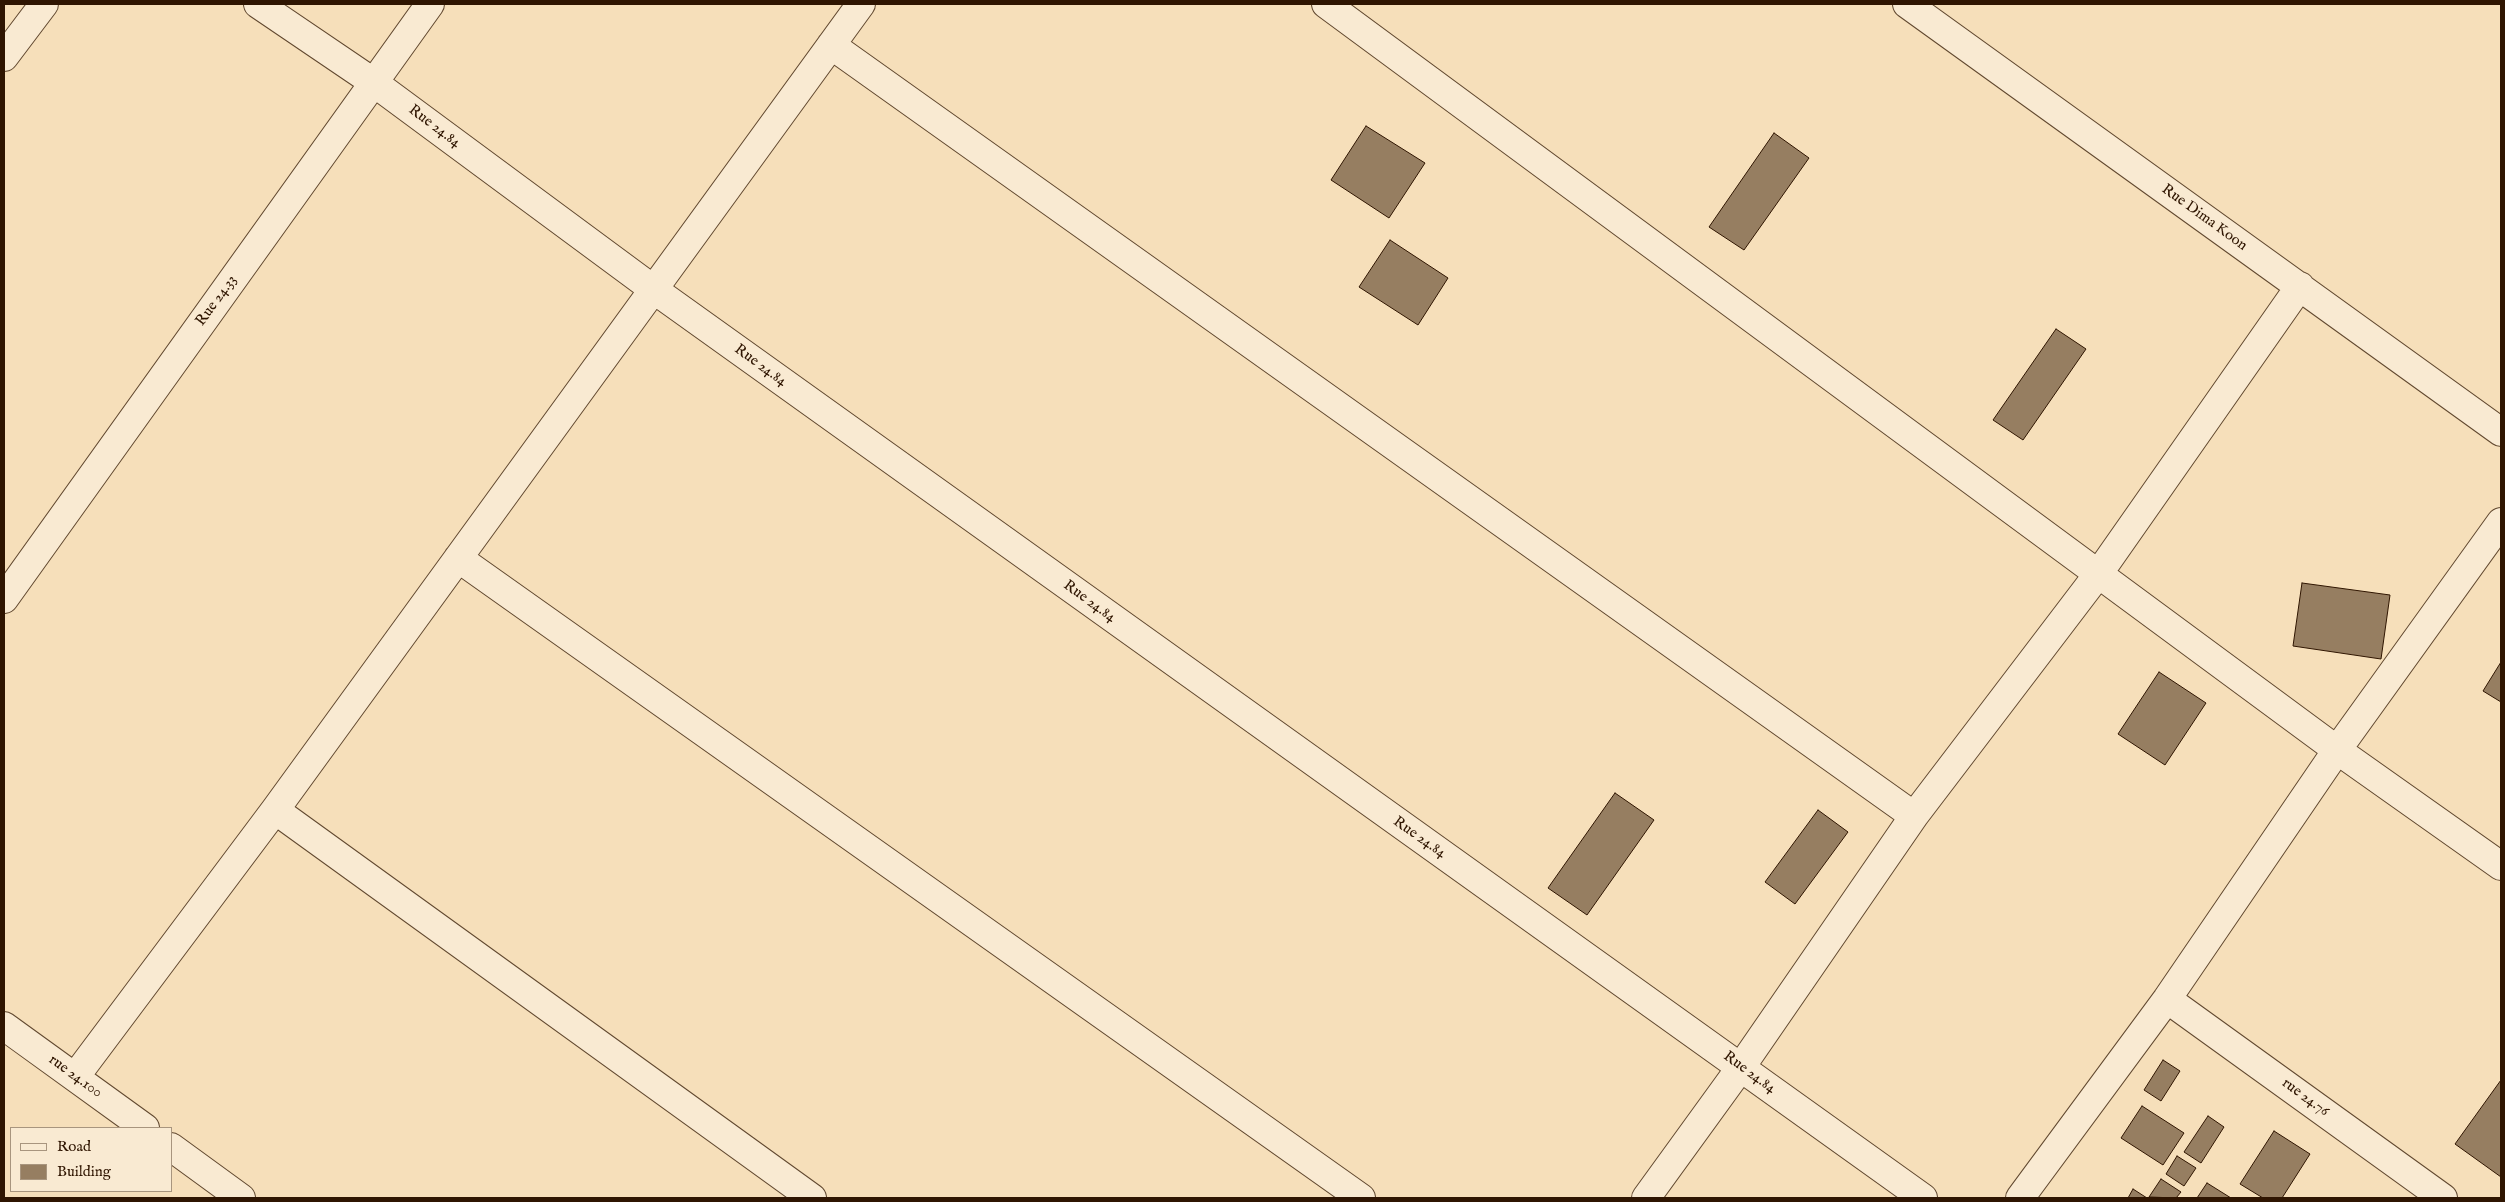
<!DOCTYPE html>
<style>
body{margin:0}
#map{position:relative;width:2505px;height:1202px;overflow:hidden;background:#f6dfba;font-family:"IM FELL English",serif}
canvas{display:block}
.frame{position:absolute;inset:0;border:5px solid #2f1501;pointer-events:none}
.legend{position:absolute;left:10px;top:1127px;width:162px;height:65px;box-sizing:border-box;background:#f9ead2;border:1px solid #a8957e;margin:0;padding:6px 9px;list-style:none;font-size:15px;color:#2f1501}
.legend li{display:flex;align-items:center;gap:10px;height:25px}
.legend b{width:25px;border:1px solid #a8957e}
</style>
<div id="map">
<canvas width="2505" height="1202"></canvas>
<div class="frame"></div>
<ul class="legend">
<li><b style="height:6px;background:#f9ead2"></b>Road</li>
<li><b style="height:14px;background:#967e61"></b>Building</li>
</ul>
</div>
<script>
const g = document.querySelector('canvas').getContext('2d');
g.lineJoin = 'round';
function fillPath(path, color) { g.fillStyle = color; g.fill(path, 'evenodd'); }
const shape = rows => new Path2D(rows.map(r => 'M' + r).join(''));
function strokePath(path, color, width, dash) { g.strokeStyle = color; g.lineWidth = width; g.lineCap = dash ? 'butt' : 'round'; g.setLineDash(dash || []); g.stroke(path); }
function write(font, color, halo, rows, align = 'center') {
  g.font = font + ' "IM FELL English",serif'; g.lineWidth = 4; g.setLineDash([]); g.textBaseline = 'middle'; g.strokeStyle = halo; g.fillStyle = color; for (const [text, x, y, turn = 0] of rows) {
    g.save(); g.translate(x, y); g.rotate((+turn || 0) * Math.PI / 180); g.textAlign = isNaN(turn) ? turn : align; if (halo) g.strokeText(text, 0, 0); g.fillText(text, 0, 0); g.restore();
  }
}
const building = shape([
 [1366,126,1425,163,1389,218,1331,180,1366,126],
 [1774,133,1809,158,1744,250,1709,227,1774,133],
 [1390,240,1448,278,1418,325,1359,287,1390,240],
 [2056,329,2086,349,2023,440,1993,420,2056,329],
 [2302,583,2390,595,2381,659,2293,646,2302,583],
 [2501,662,2501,702,2483,691,2501,662],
 [2159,672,2206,703,2165,765,2118,734,2159,672],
 [1615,793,1654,820,1587,915,1548,888,1615,793],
 [1818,810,1848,832,1795,904,1765,882,1818,810],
 [2163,1060,2180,1071,2161,1101,2144,1090,2163,1060],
 [2501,1080,2501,1177,2455,1144,2501,1080],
 [2142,1106,2184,1133,2163,1165,2121,1138,2142,1106],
 [2208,1116,2224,1127,2201,1163,2184,1152,2208,1116],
 [2274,1131,2310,1154,2282,1198,2263,1198,2240,1184,2274,1131],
 [2177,1156,2196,1168,2184,1186,2166,1174,2177,1156],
 [2161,1179,2181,1192,2176,1198,2149,1197,2161,1179],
 [2207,1183,2231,1198,2197,1198,2207,1183],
 [2133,1189,2147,1198,2128,1198,2133,1189]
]);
fillPath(building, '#967e61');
strokePath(building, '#2f1501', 1);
const minor = shape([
 [258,4,373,82,653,289,1923,1198],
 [1326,4,2337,750,2501,866],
 [1907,4,2501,432],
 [831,45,1914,816],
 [4,57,44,4],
 [458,558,1361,1198],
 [4,599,430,4],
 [275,810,812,1198],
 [2167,999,2443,1198],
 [4,1026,145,1128],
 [75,1077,275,810,861,4],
 [171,1147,241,1198],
 [1646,1198,1741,1067,1914,816,2099,573,2300,286],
 [2020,1198,2167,999,2337,750,2501,522]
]);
strokePath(minor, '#61482f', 30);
strokePath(minor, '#f9ead2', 28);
write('15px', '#2f1501', '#f9ead2', [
 ["Rue 24.84",434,127,37],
 ["Rue Dima Koon",2204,218,36],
 ["Rue 24.33",217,301,-54],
 ["Rue 24.84",760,366,36],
 ["Rue 24.84",1089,602,36],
 ["Rue 24.84",1419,838,35],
 ["Rue 24.84",1749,1073,36],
 ["rue 24.100",75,1077,36],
 ["rue 24.76",2305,1098,36]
]);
</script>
